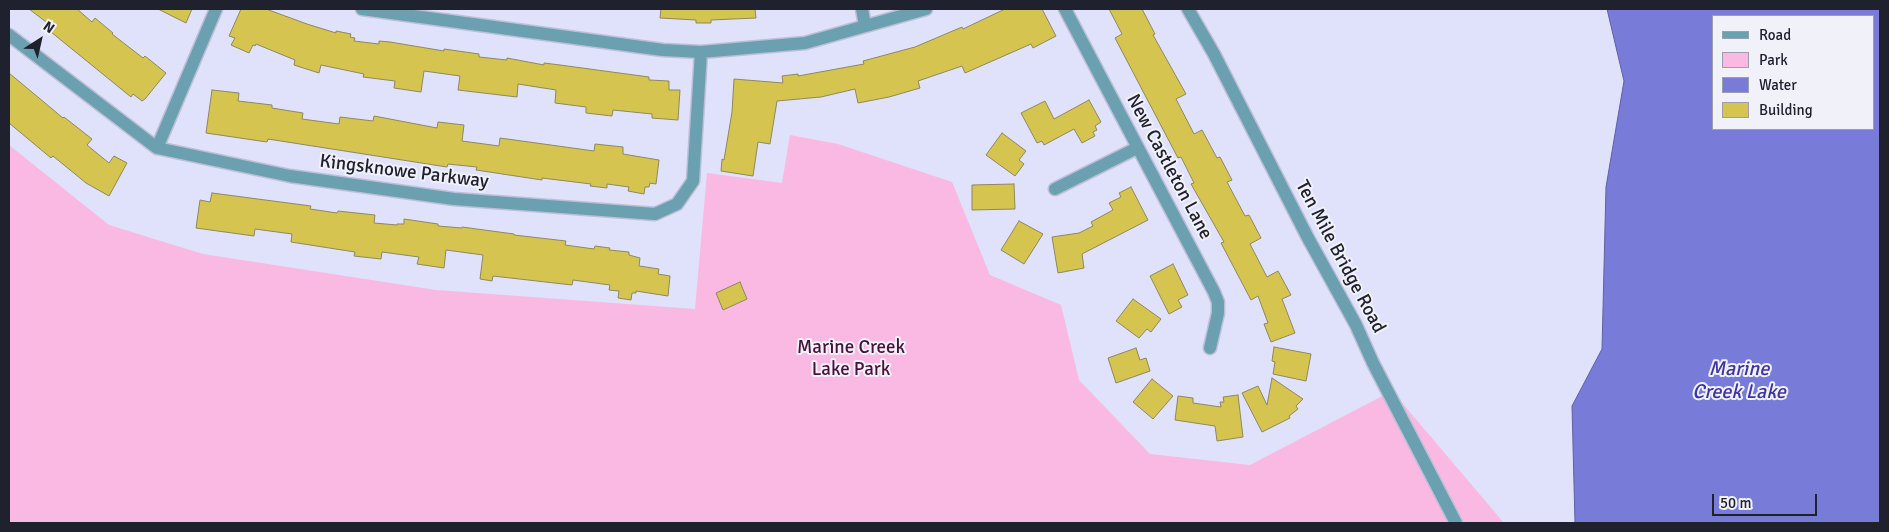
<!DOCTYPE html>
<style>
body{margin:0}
#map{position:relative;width:1889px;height:532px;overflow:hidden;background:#dfe2fa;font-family:Signika,sans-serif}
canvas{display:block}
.frame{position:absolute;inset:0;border:10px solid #20212f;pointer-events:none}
.legend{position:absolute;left:1712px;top:15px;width:162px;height:115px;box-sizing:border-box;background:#f0f1f9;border:1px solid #9d9ea8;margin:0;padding:6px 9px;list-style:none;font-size:15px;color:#20212f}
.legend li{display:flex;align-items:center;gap:10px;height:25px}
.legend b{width:25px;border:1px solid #9d9ea8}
.north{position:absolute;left:15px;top:15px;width:50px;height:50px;-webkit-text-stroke:4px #f0f1f9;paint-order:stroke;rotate:35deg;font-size:14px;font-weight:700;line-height:20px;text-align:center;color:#20212f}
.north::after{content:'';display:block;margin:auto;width:18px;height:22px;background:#20212f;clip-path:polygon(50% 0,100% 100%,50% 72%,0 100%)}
.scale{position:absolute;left:1712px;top:494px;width:105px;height:22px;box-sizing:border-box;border:2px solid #20212f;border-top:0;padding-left:6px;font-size:15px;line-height:18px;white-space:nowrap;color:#20212f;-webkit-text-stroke:4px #f0f1f9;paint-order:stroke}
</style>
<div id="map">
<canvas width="1889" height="532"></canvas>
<div class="frame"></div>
<ul class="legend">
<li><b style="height:6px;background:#6ba0b1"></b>Road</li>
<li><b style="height:14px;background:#f9b9e2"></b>Park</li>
<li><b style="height:14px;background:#787bd7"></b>Water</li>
<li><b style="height:14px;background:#d6c450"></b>Building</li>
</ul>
<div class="north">N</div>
<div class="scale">50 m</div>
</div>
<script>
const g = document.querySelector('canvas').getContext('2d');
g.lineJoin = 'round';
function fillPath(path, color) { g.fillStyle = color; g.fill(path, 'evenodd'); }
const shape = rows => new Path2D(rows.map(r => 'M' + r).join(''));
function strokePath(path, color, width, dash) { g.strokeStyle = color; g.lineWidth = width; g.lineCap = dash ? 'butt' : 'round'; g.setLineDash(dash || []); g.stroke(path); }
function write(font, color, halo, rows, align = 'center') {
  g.font = font + ' Signika,sans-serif'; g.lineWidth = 4; g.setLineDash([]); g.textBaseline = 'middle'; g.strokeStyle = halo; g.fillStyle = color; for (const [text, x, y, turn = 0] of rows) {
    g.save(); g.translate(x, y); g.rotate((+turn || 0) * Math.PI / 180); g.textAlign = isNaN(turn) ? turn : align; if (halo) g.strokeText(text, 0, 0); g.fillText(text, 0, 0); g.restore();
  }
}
fillPath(shape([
 [790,135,838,144,952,182,990,275,1061,305,1079,380,1150,454,1250,465,1392,391,1504,523,9,523,9,145,109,225,203,254,436,290,695,309,707,173,782,183]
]), '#f9b9e2');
const water = shape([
 [1607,9,1880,9,1880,523,1575,523,1572,406,1602,349,1606,187,1624,81,1607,9],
 [1713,16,1873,16,1873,129,1713,129,1713,16]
]);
fillPath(water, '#787bd7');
strokePath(water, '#5e60a5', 1);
const building = shape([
 [29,9,77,9,92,22,95,18,113,33,112,34,143,58,145,56,166,73,145,99,142,101,133,94,131,97,51,32,54,28,29,9],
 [158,9,192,9,186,23,158,9],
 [241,9,266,9,307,24,336,33,336,31,351,34,350,37,355,38,354,41,379,44,379,41,390,42,444,51,444,49,479,54,479,57,507,60,507,58,544,65,544,63,560,65,649,77,649,80,669,81,669,90,680,90,678,120,652,118,652,114,613,110,612,116,586,113,586,107,555,103,556,90,518,84,517,97,458,90,460,76,424,71,421,92,394,88,395,81,363,77,364,74,321,65,319,73,294,65,295,60,256,44,255,46,253,45,249,53,231,45,235,38,229,36,241,9],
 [661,9,755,9,756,18,711,20,711,23,696,23,696,20,660,18,661,9],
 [1005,9,1042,9,1056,36,1033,48,1031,44,965,73,962,66,918,81,920,88,889,97,858,103,855,89,821,97,777,101,770,144,758,142,753,176,721,171,722,159,724,160,732,112,734,79,783,83,782,76,798,74,798,76,864,64,863,61,915,47,962,27,963,29,1005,9],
 [1109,9,1142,9,1155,34,1153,35,1186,94,1176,99,1194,134,1202,130,1217,158,1220,157,1232,180,1227,182,1245,216,1249,215,1261,238,1250,244,1267,277,1278,271,1291,295,1282,299,1295,333,1271,342,1264,324,1268,323,1258,296,1251,300,1221,243,1224,242,1191,184,1194,183,1181,157,1178,158,1115,38,1122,34,1109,9],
 [9,73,63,118,64,117,92,139,87,145,109,163,114,156,127,163,109,196,86,183,53,156,51,158,9,123,9,73],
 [212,90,239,93,238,101,272,105,272,108,303,113,302,119,339,124,340,117,373,121,374,116,437,128,438,122,464,125,462,141,499,146,500,138,594,151,595,144,623,147,623,154,659,160,656,184,650,183,649,187,645,187,644,194,628,191,629,187,607,184,607,188,590,186,591,184,542,178,542,180,476,170,477,167,448,164,447,167,268,139,267,142,206,133,212,90],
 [1089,100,1101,122,1095,126,1097,130,1093,132,1095,136,1082,143,1074,129,1044,145,1042,141,1037,143,1021,113,1045,101,1054,119,1089,100],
 [1002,133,1026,151,1019,160,1024,164,1015,176,986,155,1002,133],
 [1014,184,1015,209,972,210,972,185,1014,184],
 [1131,187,1148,220,1082,254,1084,268,1058,273,1052,237,1079,233,1093,226,1091,222,1113,210,1109,203,1121,197,1119,193,1131,187],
 [212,193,311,206,310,209,337,213,338,211,375,215,374,223,397,225,397,224,404,224,404,219,438,224,438,226,462,228,462,227,514,234,514,235,566,241,565,245,594,249,595,246,610,248,609,250,629,252,629,255,640,258,639,266,659,269,658,274,670,276,668,296,636,291,636,293,632,293,631,300,618,298,619,291,609,290,610,285,573,280,572,285,493,276,492,281,480,279,483,255,446,250,444,268,417,264,419,257,382,252,381,259,354,256,355,252,291,242,292,234,255,229,254,236,196,228,200,200,210,202,212,193],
 [1019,221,1043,234,1024,264,1001,250,1019,221],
 [1173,264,1188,295,1178,300,1182,307,1169,314,1150,276,1173,264],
 [740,282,747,299,723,310,716,293,740,282],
 [1133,299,1161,319,1151,332,1147,329,1139,338,1116,321,1133,299],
 [1274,347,1311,354,1306,381,1273,374,1275,362,1272,361,1274,347],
 [1136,348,1140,360,1146,358,1150,371,1116,383,1108,358,1136,348],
 [1272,378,1303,399,1296,406,1298,409,1289,416,1290,418,1262,432,1242,393,1258,386,1267,405,1272,378],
 [1152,379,1173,396,1153,419,1133,402,1152,379],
 [1238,395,1243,437,1217,441,1215,426,1175,420,1178,396,1193,398,1193,403,1221,407,1220,402,1224,402,1223,397,1238,395]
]);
fillPath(building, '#d6c450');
strokePath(building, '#8d8761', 1);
const minor = shape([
 [362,9,663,50,701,52,805,43,926,9],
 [862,9,865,26],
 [1065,9,1214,292,1218,302,1218,313,1210,348],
 [1188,9,1214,54,1308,238,1356,325,1373,363,1456,523],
 [9,35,157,148,290,176,454,199,655,214,677,204,693,181,701,52],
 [157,148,216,9],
 [1055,189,1137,148]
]);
strokePath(minor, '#bdbfd5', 15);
strokePath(minor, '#6ba0b1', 12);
write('19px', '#20212f', '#f0f1f9', [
 ["New Castleton Lane",1169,167,62],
 ["Kingsknowe Parkway",404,172,7],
 ["Ten Mile Bridge Road",1340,257,62]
]);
write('19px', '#49103a', '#f0f1f9', [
 ["Marine Creek",851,348],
 ["Lake Park",851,370]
]);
write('italic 20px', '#3e349f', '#f0f1f9', [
 ["Marine",1739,370],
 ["Creek Lake",1739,393]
]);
</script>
